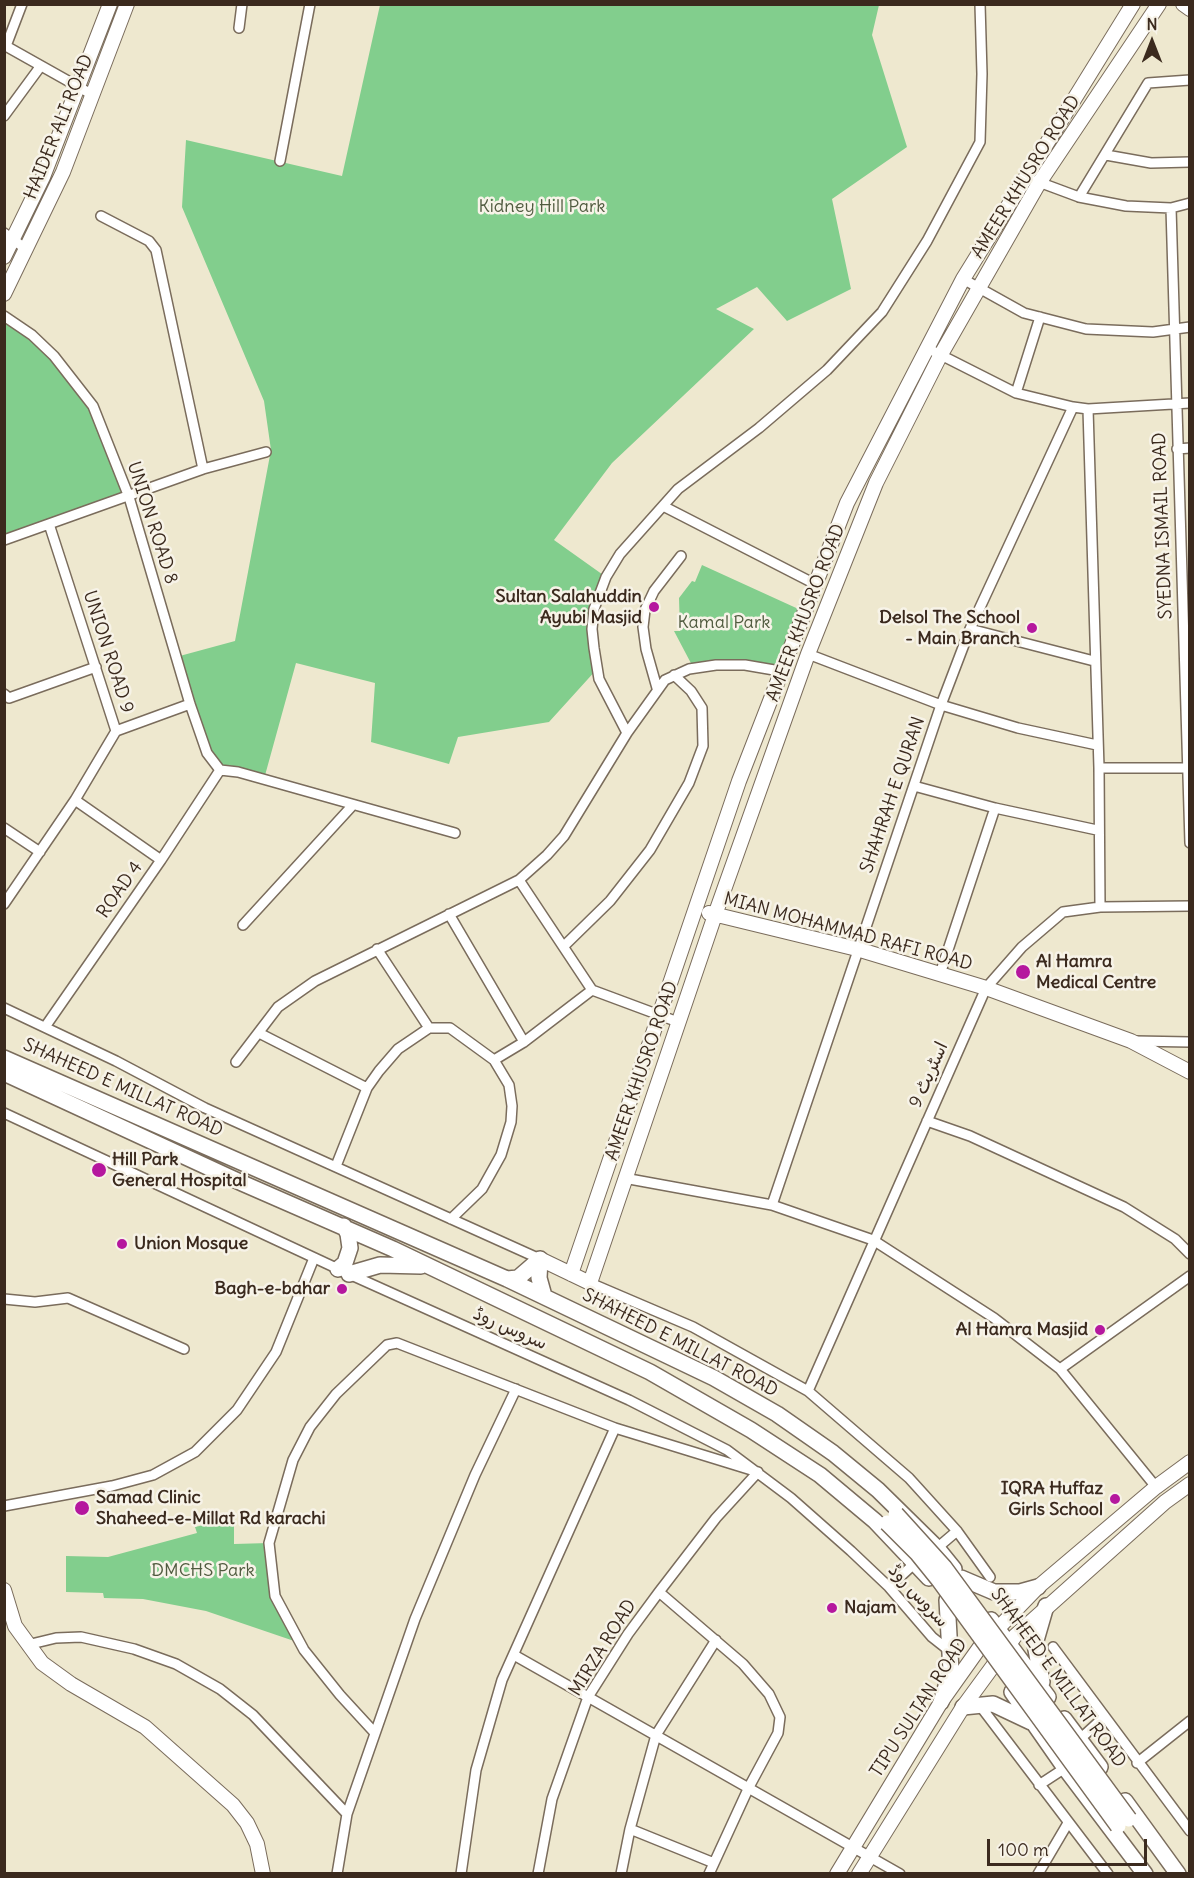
<!DOCTYPE html>
<meta charset="utf-8">
<style>
body{margin:0}
#map{position:relative;width:1194px;height:1878px;overflow:hidden;background:#eee8cf;font-family:Delius,sans-serif}
canvas{display:block}
.frame{position:absolute;inset:0;border:6px solid #3b2a1e;pointer-events:none}
.north{position:absolute;left:1122px;top:12px;width:60px;height:60px;-webkit-text-stroke:4px #f7f3e8;paint-order:stroke;rotate:0deg;font-size:16px;font-weight:700;line-height:24px;text-align:center;color:#3b2a1e}
.north::after{content:'';display:block;margin:auto;width:21px;height:27px;background:#3b2a1e;clip-path:polygon(50% 0,100% 100%,50% 72%,0 100%)}
.scale{position:absolute;left:987px;top:1839px;width:160px;height:27px;box-sizing:border-box;border:3px solid #3b2a1e;border-top:0;padding-left:8px;font-size:18px;line-height:21px;white-space:nowrap;color:#3b2a1e;-webkit-text-stroke:4px #f7f3e8;paint-order:stroke}
</style>
<div id="map">
<canvas width="1194" height="1878"></canvas>
<div class="frame"></div>
<div class="north">N</div>
<div class="scale">100 m</div>
</div>
<script>
const g = document.querySelector('canvas').getContext('2d');
g.lineJoin = 'round';
function fillPath(path, color) { g.fillStyle = color; g.fill(path, 'evenodd'); }
const shape = rows => new Path2D(rows.map(r => 'M' + r).join(''));
function strokePath(path, color, width, dash) { g.strokeStyle = color; g.lineWidth = width; g.lineCap = dash ? 'butt' : 'round'; g.setLineDash(dash || []); g.stroke(path); }
function write(font, color, halo, rows, align = 'center') {
  g.font = font + ' Delius,"Playpen Sans Arabic",sans-serif'; g.lineWidth = 5; g.setLineDash([]); g.textBaseline = 'middle'; g.strokeStyle = halo; g.fillStyle = color; for (const [text, x, y, turn = 0] of rows) {
    g.save(); g.translate(x, y); g.rotate((+turn || 0) * Math.PI / 180); g.textAlign = isNaN(turn) ? turn : align; if (halo) g.strokeText(text, 0, 0); g.fillText(text, 0, 0); g.restore();
  }
}
fillPath(shape([
 [380,5,879,5,872,35,907,147,832,199,851,289,787,321,757,287,716,309,754,329,612,463,554,540,606,577,592,629,597,669,549,722,458,737,449,764,371,742,375,683,296,663,264,779,220,770,206,748,176,657,235,641,271,450,264,401,182,207,186,140,342,176],
 [4,317,32,335,93,406,129,497,4,540],
 [702,565,805,612,780,671,745,665,694,669,674,631,680,631,679,598,692,581,695,582],
 [234,1518,234,1544,269,1543,275,1596,300,1643,206,1611,143,1599,104,1598,103,1593,66,1592,66,1556,108,1557,197,1533,195,1527]
]), '#82ce8d');
const street = shape([
 [239,28,242,4],
 [4,45,93,95],
 [6,46,22,4],
 [4,116,40,67],
 [1106,155,1151,163,1190,162],
 [280,161,310,4],
 [1036,181,1079,197,1126,206,1171,208,1190,203],
 [1079,197,1148,83,1190,80],
 [1171,208,1190,843],
 [101,216,149,241,156,250,203,469],
 [4,233,26,249],
 [963,279,1024,313,1086,329,1153,332,1190,327],
 [4,316,32,335,54,356,93,406,129,497,190,704,207,753,220,770],
 [927,348,1016,393,1073,407,1088,409,1190,403],
 [1016,393,1040,317],
 [1088,409,1099,768,1100,907],
 [1177,449,1190,448],
 [663,506,815,584],
 [4,540,203,469,266,452],
 [970,629,1094,661],
 [808,654,941,705,1018,728,1097,745],
 [657,688,646,649,643,627,645,610,654,591,681,556],
 [4,694,9,698,96,667],
 [116,731,190,704],
 [627,733,599,679,594,648,592,629,594,609,606,577,620,554,678,489,759,428,827,370,882,312,927,241,980,142,982,74,980,4],
 [1099,768,1190,768],
 [220,770,238,772,455,833],
 [914,786,995,808,1097,830],
 [75,800,161,860],
 [4,828,40,852],
 [519,880,592,990,678,1022],
 [4,904,75,800,116,731,49,524],
 [449,914,524,1042],
 [243,925,352,806],
 [564,946,610,901,650,850,689,783,703,746,702,708,691,691,674,675],
 [377,949,429,1028],
 [940,974,995,808],
 [4,1008,116,1061,205,1108,540,1259],
 [45,1027,161,860,220,770],
 [259,1033,367,1088],
 [1135,1041,1190,1042],
 [494,1060,524,1042,592,990],
 [236,1062,278,1007,315,981,519,880,547,855,564,836,627,733,665,680,689,669,716,665,745,665,780,671],
 [4,1113,349,1274,629,1400,727,1450,791,1498,851,1551,889,1587,932,1637,951,1652],
 [927,1121,970,1136,1124,1207,1175,1239,1190,1254],
 [336,1166,367,1088,379,1071,398,1049,429,1028,450,1028,494,1060,509,1085,512,1106,511,1122,501,1155,482,1189,451,1219],
 [624,1178,772,1205,873,1240,994,1318,1060,1369,1156,1487],
 [772,1205,941,705,970,629,1073,407],
 [590,1283,693,1327,808,1391,909,1478,957,1531,990,1577],
 [4,1299,35,1302,68,1298,184,1349],
 [1060,1369,1190,1276],
 [808,1391,986,988,1022,947,1063,912,1100,907,1190,906],
 [4,1506,112,1486,153,1475,195,1452,237,1410,276,1352,314,1258],
 [937,1548,957,1531],
 [889,1587,915,1563],
 [659,1592,743,1664,769,1694,780,1717,778,1733,749,1787,709,1874],
 [27,1645,56,1638,81,1637,134,1649,176,1664,220,1689,253,1715,347,1814],
 [1053,1647,1190,1831],
 [514,1655,900,1874],
 [978,1703,1108,1874],
 [374,1732,340,1695,304,1650,275,1596,269,1543,293,1460,310,1427,336,1394,387,1345,397,1343,615,1428,758,1472,716,1518,659,1592,628,1634,588,1697,552,1799,538,1874],
 [1080,1739,1103,1718],
 [1137,1763,1190,1721],
 [1039,1785,1065,1768],
 [630,1829,714,1863],
 [337,1874,347,1814,415,1619,475,1475,516,1389],
 [461,1874,476,1770,502,1680,615,1428],
 [621,1874,630,1829,656,1735,716,1640],
 [1038,1874,1068,1823]
]);
const secondary = shape([
 [1183,4,1190,9],
 [4,257,43,177,110,4],
 [4,294,63,172,127,4],
 [709,913,857,949,986,988,1131,1041,1190,1072],
 [540,1259,590,1283,715,915,808,654,876,483,940,356,1039,183,1159,4],
 [571,1274,739,781,847,503,963,279,1133,4],
 [4,1590,15,1626,42,1663,71,1684,145,1727,233,1805,247,1823,257,1844,263,1874],
 [837,1874,941,1702,980,1647,1038,1587,1156,1487,1190,1462],
 [859,1874,963,1707,1015,1636,1165,1502,1190,1484]
]);
const primary = shape([
 [4,1058,507,1279,714,1378,777,1414,833,1453,878,1490,937,1548,954,1569],
 [4,1073,242,1183,393,1249,650,1372,751,1430,820,1475,875,1521,929,1578],
 [540,1259,539,1278,544,1296],
 [338,1269,345,1263,350,1248,348,1234,344,1226],
 [349,1274,380,1265,421,1266],
 [507,1279,518,1278,540,1259],
 [961,1578,994,1592,1020,1592,1038,1587],
 [991,1620,1048,1697],
 [1042,1682,1035,1644,1046,1606],
 [1012,1692,1065,1768,1145,1874],
 [941,1702,951,1671,947,1600],
 [963,1707,993,1704,1031,1722],
 [1064,1719,1100,1767],
 [1125,1801,1178,1874]
]);
strokePath(street, '#7a6c5c', 12);
strokePath(secondary, '#7a6c5c', 16);
strokePath(primary, '#7a6c5c', 18);
strokePath(street, '#fff', 9);
strokePath(secondary, '#fff', 14);
strokePath(primary, '#fff', 15);
const primaryBridge = shape([
 [896,1514,944,1567,1129,1819],
 [887,1523,918,1554,939,1580,1118,1826]
]);
strokePath(primaryBridge, '#7a6c5c', 18, []);
strokePath(primaryBridge, '#fff', 15);
for (const [x, y, r, color] of [
 [654,607,6,"#b5179e"],
 [1032,628,6,"#b5179e"],
 [1023,972,8,"#b5179e"],
 [99,1170,8,"#b5179e"],
 [122,1244,6,"#b5179e"],
 [342,1289,6,"#b5179e"],
 [1100,1330,6,"#b5179e"],
 [1115,1499,6,"#b5179e"],
 [82,1508,8,"#b5179e"],
 [832,1608,6,"#b5179e"]
]) { const dot = new Path2D(); dot.arc(x, y, r, 0, 2 * Math.PI); g.fillStyle = color; g.fill(dot); strokePath(dot, '#f7f3e8', 2); }
write('18px', '#3b2a1e', '#f7f3e8', [
 ["HAIDER ALI ROAD",59,127,-68],
 ["AMEER KHUSRO ROAD",1026,177,-58],
 ["UNION ROAD 8",152,523,72],
 ["SYEDNA ISMAIL ROAD",1163,526,-92],
 ["AMEER KHUSRO ROAD",806,613,-69],
 ["UNION ROAD 9",108,652,72],
 ["SHAHRAH E QURAN",893,795,-71],
 ["ROAD 4",120,890,-55],
 ["MIAN MOHAMMAD RAFI ROAD",848,932,15],
 ["AMEER KHUSRO ROAD",642,1071,-71],
 ["اسٹریٹ 9",929,1075,-66],
 ["SHAHEED E MILLAT ROAD",123,1088,24],
 ["سروس روڈ",510,1329,24],
 ["SHAHEED E MILLAT ROAD",680,1343,27],
 ["سروس روڈ",918,1596,47],
 ["MIRZA ROAD",603,1648,-58],
 ["SHAHEED E MILLAT ROAD",1058,1678,54],
 ["TIPU SULTAN ROAD",919,1708,-57]
]);
write('18px', '#505b3f', '#f7f3e8', [
 ["Kidney Hill Park",542,207],
 ["Kamal Park",724,623],
 ["DMCHS Park",203,1571]
]);
write('bold 18px', '#3b2a1e', '#f7f3e8', [
 ["Sultan Salahuddin",642,597],
 ["Ayubi Masjid",642,618],
 ["Delsol The School",1020,618],
 ["- Main Branch",1020,639],
 ["Al Hamra",1036,962,"left"],
 ["Medical Centre",1036,983,"left"],
 ["Hill Park",112,1160,"left"],
 ["General Hospital",112,1181,"left"],
 ["Union Mosque",134,1244,"left"],
 ["Bagh-e-bahar",330,1289],
 ["Al Hamra Masjid",1088,1330],
 ["IQRA Huffaz",1103,1489],
 ["Girls School",1103,1510],
 ["Samad Clinic",96,1498,"left"],
 ["Shaheed-e-Millat Rd karachi",96,1519,"left"],
 ["Najam",844,1608,"left"]
], 'right');
</script>
